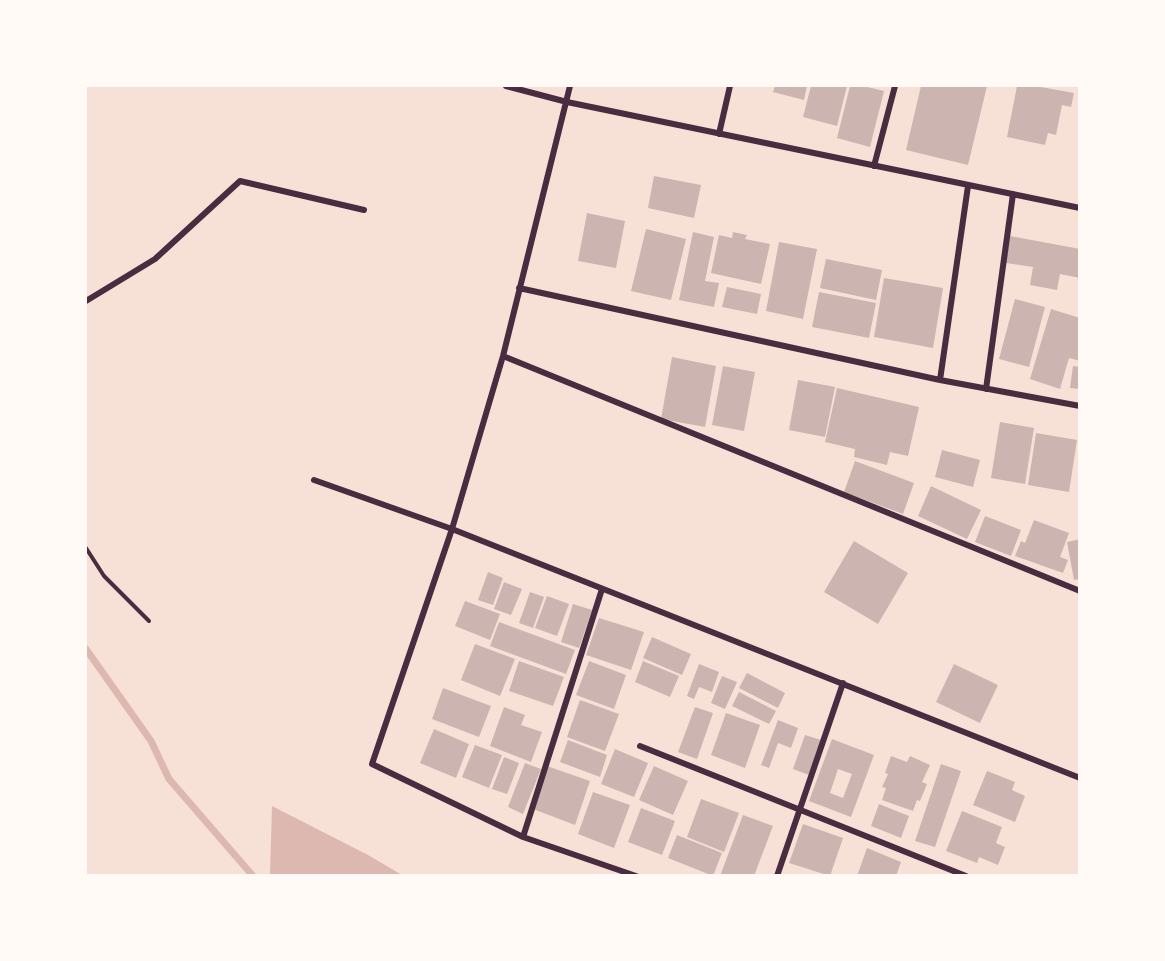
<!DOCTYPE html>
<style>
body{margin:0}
#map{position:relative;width:1165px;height:961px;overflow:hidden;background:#f7e1d7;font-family:Raleway,sans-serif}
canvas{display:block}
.frame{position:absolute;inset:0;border:87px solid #fffaf5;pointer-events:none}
</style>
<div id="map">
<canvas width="1165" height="961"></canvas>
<div class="frame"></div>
</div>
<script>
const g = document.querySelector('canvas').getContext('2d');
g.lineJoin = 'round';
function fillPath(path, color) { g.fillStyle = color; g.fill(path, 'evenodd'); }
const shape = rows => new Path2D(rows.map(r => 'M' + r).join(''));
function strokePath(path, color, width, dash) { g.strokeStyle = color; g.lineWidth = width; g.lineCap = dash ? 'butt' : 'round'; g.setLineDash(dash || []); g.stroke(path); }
fillPath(shape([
 [272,806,368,855,402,875,270,875]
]), '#dcb8b0');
strokePath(shape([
 [86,649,151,741,169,779,253,876]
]), '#dcb8b0', 7);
fillPath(shape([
 [775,86,807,86,804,100,773,92],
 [811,86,847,86,837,126,803,117],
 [850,86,863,86,884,91,870,147,837,138],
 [921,86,987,86,968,165,906,150],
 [1017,86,1035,86,1074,93,1071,107,1062,105,1056,135,1048,133,1045,145,1007,137],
 [654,176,701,185,694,218,648,208],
 [587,213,625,221,616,268,578,261],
 [646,229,686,239,671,300,631,291],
 [693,232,714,237,705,281,719,283,714,307,679,300],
 [733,232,747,235,745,239,770,244,761,284,711,273,719,235,732,238],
 [1010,236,1080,249,1080,278,1060,274,1057,290,1030,285,1033,267,1006,263],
 [779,242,817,249,803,319,766,311],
 [826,259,882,270,876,300,820,288],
 [884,278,943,288,933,348,874,337],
 [727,287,761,294,757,314,722,307],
 [819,292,876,303,869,338,812,327],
 [1015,299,1045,307,1029,367,999,359],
 [1051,309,1080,318,1080,361,1069,358,1060,389,1030,379],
 [672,357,716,366,705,427,661,419],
 [723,366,755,372,744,431,712,425],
 [1073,366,1080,367,1080,389,1070,388],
 [798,380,835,387,825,437,789,430],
 [837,388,919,407,908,456,890,452,887,465,854,457,855,449,825,442],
 [1000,422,1034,428,1025,484,991,478],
 [1036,433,1077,440,1069,492,1028,485],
 [942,450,980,460,973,487,935,477],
 [855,461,914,483,903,514,844,492],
 [931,486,981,510,967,539,918,516],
 [985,516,1021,530,1011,556,975,542],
 [1034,520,1069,533,1060,557,1068,560,1063,573,1015,556,1021,541,1025,543],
 [1080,539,1080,579,1074,580,1067,542],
 [854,541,908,573,878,624,824,592],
 [488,572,503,578,493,605,478,600],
 [504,582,522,589,511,615,494,609],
 [530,592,544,597,533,628,519,623],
 [547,596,569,604,557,636,535,628],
 [465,601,500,614,490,640,455,626],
 [573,604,592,610,579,648,561,642],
 [599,618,644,632,631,670,586,655],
 [499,622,575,650,566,674,490,646],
 [652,637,691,654,682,675,643,658],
 [475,644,515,659,500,696,461,680],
 [519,661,564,677,553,706,509,691],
 [589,661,626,675,614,709,576,695],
 [643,661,679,676,670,697,635,682],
 [699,664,719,672,712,692,699,687,694,699,687,696],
 [954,664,998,685,980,723,936,702],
 [747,673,785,693,778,708,739,688],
 [722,676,737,682,725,709,711,703],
 [443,688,491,706,479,737,432,719],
 [739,692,776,711,769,724,732,706],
 [580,700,619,714,605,751,567,737],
 [504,707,525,715,521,725,542,732,531,762,490,746],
 [695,707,713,713,697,759,678,752],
 [726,713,760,725,745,768,711,755],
 [778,720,798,728,791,748,778,743,769,768,761,765],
 [434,729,469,744,456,778,420,763],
 [805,735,821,740,809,775,793,769],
 [832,739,874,755,851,817,809,801],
 [838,769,852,774,843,798,830,793],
 [568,740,607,755,600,777,560,762],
 [475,745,502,755,489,788,462,777],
 [615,749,648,763,634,797,601,784],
 [891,756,907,762,910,756,930,765,922,782,927,784,920,801,917,800,913,811,882,800,886,788,882,787,888,774,885,773],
 [504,757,519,763,507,794,492,789],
 [525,763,541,769,523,814,508,807],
 [941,764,961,771,935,847,915,841],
 [547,766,590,781,575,825,533,809],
 [654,766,688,781,673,815,639,800],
 [987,771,1015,782,1012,790,1025,796,1015,822,973,805],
 [593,792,630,805,614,848,578,834],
 [701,799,739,813,724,852,687,837],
 [879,804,909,816,901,838,871,826],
 [641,808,675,821,662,855,628,842],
 [962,811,1002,827,996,843,1005,847,998,865,979,857,977,863,946,851],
 [743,815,773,826,754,876,720,876],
 [803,824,843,838,830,876,789,863],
 [677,835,722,853,713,876,668,858],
 [867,848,901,862,896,876,857,876]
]), '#ccb4b1');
strokePath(shape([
 [86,548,104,576,149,621]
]), '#4a2c40', 4);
strokePath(shape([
 [506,86,567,102,1080,208],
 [570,86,503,356,452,529,372,764,523,837,636,876],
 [719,134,730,86],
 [874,166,895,86],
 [519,288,940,380,1080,406],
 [86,301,155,259,240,181,364,210],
 [503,356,1080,591],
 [940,380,968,186],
 [986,389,1013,194],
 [314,480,452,529,1080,778],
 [640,746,966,876],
 [523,837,602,589],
 [777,876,843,683]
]), '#4a2c40', 6);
</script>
